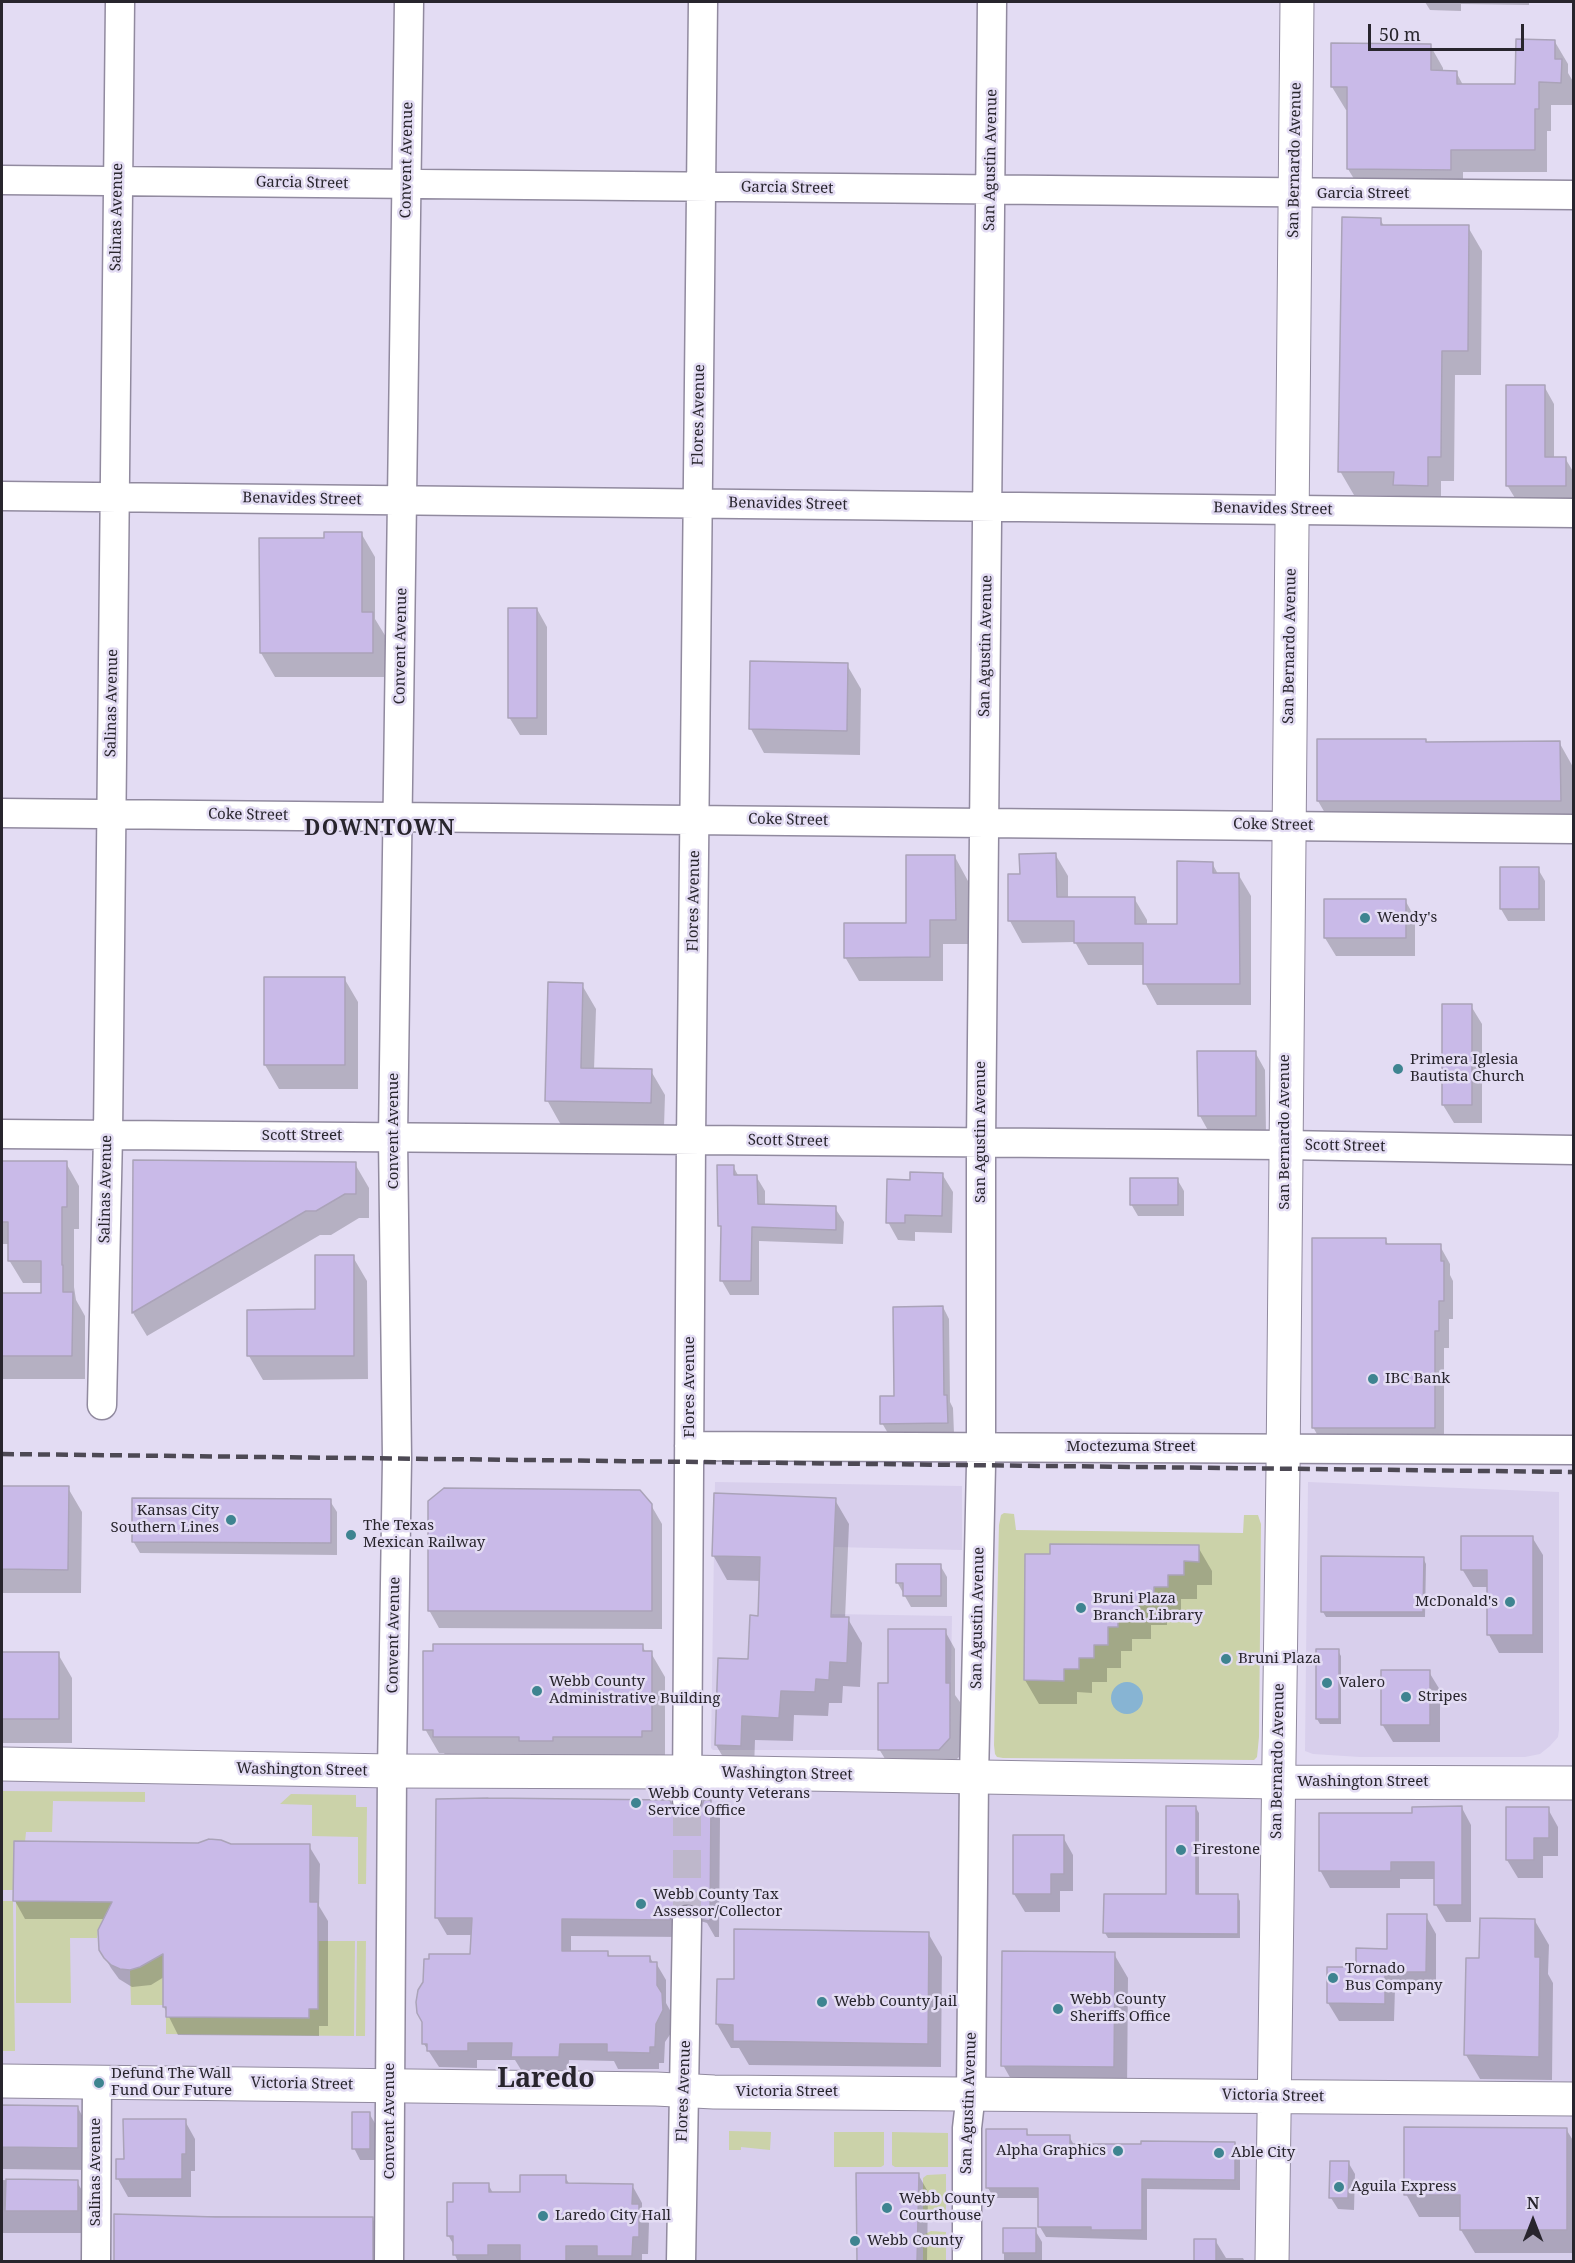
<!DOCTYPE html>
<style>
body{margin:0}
#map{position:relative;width:1575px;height:2263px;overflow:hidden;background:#e3dcf3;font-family:"Noto Serif",serif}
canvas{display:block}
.frame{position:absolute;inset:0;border:3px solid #28252d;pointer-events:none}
.north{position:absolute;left:1503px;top:2191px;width:60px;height:60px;-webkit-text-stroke:4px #e3dcf3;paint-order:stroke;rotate:0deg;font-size:16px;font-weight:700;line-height:24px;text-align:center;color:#28252d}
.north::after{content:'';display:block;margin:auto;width:21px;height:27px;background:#28252d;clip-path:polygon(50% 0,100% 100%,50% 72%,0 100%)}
.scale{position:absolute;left:1368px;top:24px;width:156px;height:27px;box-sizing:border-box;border:3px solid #28252d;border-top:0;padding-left:8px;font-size:18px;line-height:21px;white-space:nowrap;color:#28252d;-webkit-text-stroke:4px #e3dcf3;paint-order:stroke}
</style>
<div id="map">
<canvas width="1575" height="2263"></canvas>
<div class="frame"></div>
<div class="north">N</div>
<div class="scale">50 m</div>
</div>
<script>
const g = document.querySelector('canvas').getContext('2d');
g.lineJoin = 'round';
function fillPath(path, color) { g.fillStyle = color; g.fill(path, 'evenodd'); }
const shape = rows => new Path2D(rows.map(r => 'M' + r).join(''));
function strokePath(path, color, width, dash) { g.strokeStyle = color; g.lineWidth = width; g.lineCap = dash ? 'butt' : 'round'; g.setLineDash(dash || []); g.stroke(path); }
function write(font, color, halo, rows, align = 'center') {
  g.font = font + ' "Noto Serif",serif'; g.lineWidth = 5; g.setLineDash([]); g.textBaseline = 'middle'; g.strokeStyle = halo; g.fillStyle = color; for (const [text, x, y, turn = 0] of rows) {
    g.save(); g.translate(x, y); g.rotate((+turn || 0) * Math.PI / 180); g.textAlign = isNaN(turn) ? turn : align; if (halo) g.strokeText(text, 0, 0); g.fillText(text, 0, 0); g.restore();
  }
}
fillPath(shape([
 [715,1482,962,1486,962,1550,834,1547,831,1614,952,1616,950,1738,939,1750,713,1750,711,1748],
 [1308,1482,1559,1492,1559,1730,1558,1737,1550,1746,1540,1754,1525,1757,1360,1757,1313,1754,1305,1751],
 [2,1764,1573,1783,1573,2261,2,2262]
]), '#d8cfec');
fillPath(shape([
 [1004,1513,1014,1514,1016,1530,1243,1533,1244,1515,1258,1515,1261,1524,1259,1737,1257,1757,1254,1760,1003,1758,997,1757,995,1754,994,1745,999,1525,1001,1515],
 [2,1791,145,1792,145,1802,53,1801,52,1832,26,1832,25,1842,14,1841,13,1890,2,1890],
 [291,1794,356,1795,356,1807,367,1807,366,1884,358,1884,358,1837,312,1836,312,1805,280,1804],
 [2,1901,13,1901,15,2051,2,2051],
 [16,1901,128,1902,98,1930,97,1938,70,1938,71,2003,16,2003],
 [318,1941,355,1941,354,2036,166,2034,166,2017,309,2018,309,2009,318,2008],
 [357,1941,366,1941,365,2036,356,2036],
 [163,1943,163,2005,131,2005,130,1970,140,1967,149,1962],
 [729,2131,771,2132,770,2150,741,2147,741,2150,729,2150],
 [834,2132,884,2132,884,2165,881,2167,834,2167],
 [892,2132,948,2133,948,2167,895,2167,892,2165],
 [946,2174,946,2221,925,2220,923,2214,923,2178,927,2175],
 [931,2231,946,2232,946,2261,923,2261,923,2235]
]), '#cbd2a9');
fillPath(shape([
 '1111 1698a16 16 0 1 1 32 0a16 16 0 1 1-32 0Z'
]), '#87b4d3');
fillPath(shape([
 [1425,2,1529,2,1529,5,1461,4,1461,11,1430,10],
 [1555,42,1568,64,1568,73,1574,83,1573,105,1551,105,1551,131,1547,131,1547,172,1463,172,1463,193,1362,192,1348,169,1349,110,1346,110,1332,87,1430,45,1443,68,1443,72,1456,72,1463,85,1516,86],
 [1380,219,1384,226,1468,227,1482,251,1481,375,1455,375,1454,481,1441,481,1441,509,1409,509,1401,496,1354,495,1340,471],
 [1544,386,1554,404,1554,458,1565,458,1574,473,1574,503,1518,503,1507,485],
 [361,533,375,557,375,619,386,637,386,677,275,677,261,653,261,540,325,540],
 [537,609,547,627,547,735,520,735,509,717],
 [847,665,861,689,860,755,764,753,751,729],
 [1425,740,1427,743,1559,742,1573,767,1574,824,1332,825,1318,801],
 [1055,854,1068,876,1068,898,1134,898,1147,920,1147,926,1179,926,1212,863,1218,874,1238,874,1251,896,1251,1005,1157,1005,1145,983,1145,965,1088,965,1075,942,1022,943,1010,921,1021,876],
 [955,857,968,881,969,944,943,944,943,981,859,981,845,957,908,924],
 [1538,869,1545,881,1545,921,1508,921,1501,909],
 [1405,900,1415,918,1415,956,1336,956,1325,938],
 [344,978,358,1002,358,1089,279,1089,265,1065],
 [582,985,596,1009,594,1070,651,1071,665,1095,664,1127,561,1125,547,1100],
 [1471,1006,1482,1024,1482,1123,1454,1123,1443,1105],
 [1255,1052,1265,1070,1266,1134,1210,1134,1200,1116],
 [135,1162,355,1164,369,1188,369,1218,359,1218,331,1235,320,1235,147,1336,133,1313],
 [2,1163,66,1163,79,1186,79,1229,74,1229,74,1287,76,1300,85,1316,85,1379,2,1379,2,1294,42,1294,42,1283,23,1283,9,1260,9,1244,2,1244],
 [733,1166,739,1177,756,1176,765,1191,765,1205,835,1208,844,1222,843,1244,759,1241,759,1295,730,1295,722,1281,723,1231,720,1225],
 [942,1174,953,1192,952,1233,915,1232,915,1241,898,1240,888,1222,911,1181],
 [1177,1179,1184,1191,1184,1216,1138,1216,1131,1204],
 [1385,1239,1389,1246,1440,1246,1450,1264,1450,1275,1453,1281,1453,1319,1449,1319,1449,1348,1444,1348,1444,1446,1323,1445,1313,1427],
 [353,1257,367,1281,368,1379,263,1380,249,1356,316,1311],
 [943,1307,949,1319,950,1402,953,1408,954,1434,889,1435,882,1423],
 [2,1487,68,1488,82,1512,81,1593,2,1593],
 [835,1500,849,1524,845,1619,848,1619,862,1643,860,1687,843,1686,842,1703,829,1703,828,1716,794,1715,793,1741,755,1740,754,1770,730,1769,716,1745,750,1660,759,1617,761,1581,727,1580,713,1555],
 [330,1501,337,1512,337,1555,140,1553,133,1541],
 [651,1505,662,1524,662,1629,439,1628,429,1610],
 [1532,1537,1543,1555,1543,1653,1499,1653,1489,1635,1489,1587,1473,1587,1462,1569],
 [1198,1547,1212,1571,1212,1585,1197,1585,1197,1599,1181,1599,1181,1611,1167,1611,1167,1625,1151,1625,1151,1639,1132,1639,1132,1651,1121,1651,1121,1668,1107,1668,1107,1682,1092,1682,1092,1693,1077,1692,1077,1704,1039,1704,1025,1680,1027,1556],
 [1423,1558,1426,1564,1425,1617,1326,1617,1323,1612],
 [940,1565,947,1577,947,1607,911,1607,897,1582],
 [945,1631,955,1649,955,1695,960,1702,960,1756,949,1767,890,1767,879,1749,890,1684],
 [642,1645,646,1653,651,1653,665,1677,665,1755,655,1755,655,1761,449,1761,444,1753,439,1753,425,1729],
 [1338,1651,1341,1656,1341,1724,1320,1724,1317,1719],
 [2,1654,58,1654,72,1678,72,1743,2,1743],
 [1429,1672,1440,1690,1440,1742,1393,1742,1382,1724],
 [670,1801,678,1815,686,1818,696,1815,710,1801,720,1818,719,1937,715,1937,707,1923,697,1920,680,1937,571,1936,571,1952,607,1952,610,1957,650,1957,653,1963,656,1963,666,1980,666,2003,671,2012,672,2023,671,2033,665,2042,664,2063,659,2063,659,2069,618,2069,614,2061,569,2060,568,2074,523,2073,515,2060,477,2060,477,2068,439,2067,424,2044,424,2022,471,1955,472,1935,447,1935,437,1918],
 [1196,1808,1199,1813,1199,1896,1237,1896,1240,1901,1240,1938,1108,1938,1105,1933,1167,1895],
 [1462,1808,1471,1825,1471,1922,1446,1922,1436,1905,1436,1879,1400,1879,1400,1888,1330,1888,1320,1870,1413,1815],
 [1548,1809,1558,1827,1558,1856,1543,1856,1543,1878,1518,1878,1507,1860],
 [1063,1837,1073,1855,1073,1891,1060,1891,1060,1912,1025,1912,1014,1894],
 [231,1845,309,1846,320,1864,319,1906,328,1921,328,2026,319,2026,319,2036,178,2035,164,2007,164,1977,151,1985,132,1987,119,1979,111,1968,100,1949,105,1919,25,1919,15,1901],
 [1426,1916,1436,1934,1436,1990,1395,1989,1394,2021,1339,2021,1328,2003,1328,1968,1357,1968,1389,1950],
 [1535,1921,1549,1945,1548,1974,1553,1983,1552,2080,1480,2079,1466,2055,1481,1960],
 [928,1933,942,1957,941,2067,749,2065,739,2048,731,2048,717,2024,718,1980,735,1981],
 [1114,1954,1128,1978,1127,2091,1017,2090,1003,2065],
 [2,2107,78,2108,90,2130,90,2170,2,2169],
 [369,2113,376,2125,376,2160,360,2160,354,2148],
 [185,2121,195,2139,195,2171,191,2171,191,2197,128,2197,118,2179,117,2160,125,2160],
 [1566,2129,1574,2142,1574,2253,1475,2253,1461,2230,1461,2217,1419,2217,1406,2194],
 [1026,2131,1029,2136,1069,2136,1074,2145,1235,2143,1240,2153,1240,2190,1147,2189,1147,2240,1046,2237,1040,2227,1040,2198,994,2198,988,2188],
 [1348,2162,1355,2174,1354,2210,1338,2209,1331,2198],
 [918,2174,928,2192,927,2262,857,2262],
 [565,2177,570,2185,632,2185,642,2203,642,2212,649,2223,648,2254,642,2254,642,2262,458,2262,455,2255,455,2247,448,2235,455,2204,488,2184,493,2193,521,2193],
 [2,2180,77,2182,90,2204,90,2233,2,2233],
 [115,2215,372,2218,381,2233,380,2262,115,2262],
 [1004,2230,1035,2230,1042,2242,1042,2262,1004,2262],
 [1215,2240,1226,2258,1243,2258,1245,2262,1155,2262,1195,2261]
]), '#0003');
const building = shape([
 [1516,39,1555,40,1555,59,1562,59,1561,83,1539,82,1539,109,1535,109,1535,150,1451,150,1451,170,1347,169,1347,87,1331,87,1331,43,1431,44,1431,70,1457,71,1457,84,1515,84,1516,39],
 [1342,217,1381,218,1381,225,1469,225,1468,351,1442,351,1441,457,1428,457,1428,486,1393,485,1394,472,1338,472,1342,217],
 [1506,385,1545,385,1545,457,1566,457,1566,486,1506,486,1506,385],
 [324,532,362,532,362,612,373,612,373,653,260,653,259,538,324,538,324,532],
 [508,608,537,608,537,718,508,718,508,608],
 [750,661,848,663,847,731,749,729,750,661],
 [1317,739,1426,739,1426,742,1560,741,1561,801,1317,801,1317,739],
 [1056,853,1057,897,1135,897,1135,924,1177,924,1177,861,1213,862,1213,873,1239,873,1240,984,1143,984,1143,943,1074,943,1074,921,1008,921,1008,874,1020,874,1019,854,1056,853],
 [906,855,955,855,956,920,930,920,930,957,844,958,844,923,906,923,906,855],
 [1500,867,1539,867,1539,909,1500,909,1500,867],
 [1324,899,1406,899,1406,938,1324,938,1324,899],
 [264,977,345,977,345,1065,264,1065,264,977],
 [548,982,583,983,581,1068,652,1069,651,1103,545,1101,548,982],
 [1442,1004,1472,1004,1472,1105,1442,1105,1442,1004],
 [1197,1051,1256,1051,1256,1116,1198,1116,1197,1051],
 [133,1160,356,1162,356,1194,345,1194,316,1211,306,1211,132,1313,133,1160],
 [2,1161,67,1161,67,1207,62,1207,62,1265,63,1265,63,1292,73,1292,72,1356,2,1356,2,1293,41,1293,41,1261,8,1261,8,1222,2,1222,2,1161],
 [717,1165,734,1165,734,1175,757,1175,758,1204,836,1206,836,1230,752,1227,751,1281,720,1281,721,1226,718,1226,717,1165],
 [910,1172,943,1173,942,1216,905,1215,905,1223,886,1223,887,1179,910,1180,910,1172],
 [1130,1178,1178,1178,1178,1205,1130,1205,1130,1178],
 [1312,1238,1386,1238,1386,1244,1441,1244,1441,1261,1444,1261,1444,1301,1439,1301,1439,1331,1435,1331,1435,1428,1312,1428,1312,1238],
 [315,1255,354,1255,354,1356,247,1356,247,1310,315,1309,315,1255],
 [943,1306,944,1395,947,1395,948,1423,880,1424,880,1396,894,1396,893,1307,943,1306],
 [2,1486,69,1486,68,1570,2,1569,2,1486],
 [444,1488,640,1490,652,1504,652,1611,428,1611,428,1501,444,1488],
 [714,1493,836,1498,831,1617,849,1617,847,1663,830,1662,829,1680,816,1679,815,1692,781,1691,779,1718,742,1716,741,1746,715,1745,718,1658,748,1659,750,1615,758,1616,760,1557,712,1556,714,1493],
 [132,1498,331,1499,331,1543,132,1542,132,1498],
 [1461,1536,1533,1536,1533,1635,1487,1635,1487,1570,1461,1570,1461,1536],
 [1050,1544,1199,1545,1199,1562,1184,1561,1184,1575,1168,1575,1168,1587,1154,1587,1154,1601,1138,1601,1137,1615,1118,1615,1118,1627,1108,1627,1108,1645,1094,1645,1094,1658,1079,1658,1079,1669,1064,1669,1064,1681,1024,1680,1025,1554,1050,1554,1050,1544],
 [1321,1556,1424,1557,1423,1612,1321,1612,1321,1556],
 [896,1564,941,1564,941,1596,903,1596,903,1583,896,1583,896,1564],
 [888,1629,946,1629,946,1683,950,1683,950,1738,939,1750,878,1750,878,1683,888,1683,888,1629],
 [433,1644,643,1644,643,1651,652,1651,652,1731,642,1731,642,1737,553,1737,553,1741,519,1741,519,1737,433,1737,433,1730,423,1730,423,1651,433,1651,433,1644],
 [1316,1649,1339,1649,1339,1719,1316,1719,1316,1649],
 [2,1652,59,1652,59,1719,2,1719,2,1652],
 [1381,1670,1430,1670,1430,1725,1381,1725,1381,1670],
 [488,1798,670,1800,673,1809,678,1814,686,1816,696,1814,701,1808,704,1800,711,1800,710,1921,704,1920,702,1913,696,1906,687,1904,679,1906,673,1911,670,1920,562,1919,562,1951,608,1951,608,1956,650,1956,650,1962,657,1962,657,1985,662,1993,663,2010,656,2024,655,2047,650,2047,650,2053,607,2052,607,2044,560,2044,559,2057,511,2057,512,2043,468,2043,468,2051,427,2051,427,2044,422,2044,422,2022,417,2013,416,2002,418,1990,423,1982,424,1959,429,1959,429,1954,470,1954,472,1918,435,1918,436,1799,488,1798],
 [1166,1806,1196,1806,1196,1894,1238,1894,1238,1934,1103,1933,1104,1894,1166,1894,1166,1806],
 [1462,1806,1462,1905,1434,1905,1434,1862,1391,1862,1391,1871,1319,1871,1319,1813,1412,1813,1412,1807,1462,1806],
 [1506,1807,1549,1807,1549,1838,1534,1838,1534,1860,1506,1860,1506,1807],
 [1013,1835,1064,1835,1064,1874,1051,1874,1051,1894,1013,1894,1013,1835],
 [209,1839,221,1840,231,1844,310,1844,310,1902,318,1902,318,2009,309,2009,309,2018,166,2017,166,2007,163,2007,163,1954,140,1967,130,1970,120,1969,111,1965,104,1958,99,1950,98,1930,112,1902,13,1901,14,1841,198,1843,209,1839],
 [1387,1914,1427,1914,1426,1972,1385,1972,1385,2004,1327,2003,1327,1967,1356,1967,1356,1948,1387,1949,1387,1914],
 [1480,1918,1535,1919,1535,1957,1540,1957,1539,2057,1464,2055,1466,1958,1479,1958,1480,1918],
 [734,1929,929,1932,928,2044,733,2041,733,2025,716,2024,717,1979,734,1979,734,1929],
 [1002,1951,1115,1952,1114,2067,1001,2066,1002,1951],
 [2,2105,78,2106,78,2148,2,2147,2,2105],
 [352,2112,370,2112,370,2149,352,2149,352,2112],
 [123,2119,186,2119,186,2154,182,2154,182,2179,116,2179,116,2159,124,2159,123,2119],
 [1404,2127,1567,2128,1567,2230,1460,2230,1460,2195,1404,2195,1404,2127],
 [986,2129,1027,2129,1027,2135,1070,2135,1070,2144,1141,2144,1141,2141,1235,2142,1235,2180,1142,2179,1142,2230,1091,2230,1091,2227,1038,2227,1038,2188,986,2188,986,2129],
 [1330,2161,1349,2161,1348,2198,1329,2198,1330,2161],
 [856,2173,919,2173,917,2262,857,2262,856,2173],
 [520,2175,566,2175,566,2183,633,2184,632,2204,639,2204,639,2237,633,2237,632,2256,597,2256,597,2246,566,2246,566,2261,520,2261,520,2245,488,2245,488,2255,453,2255,453,2236,447,2236,447,2202,453,2202,453,2183,489,2183,489,2192,520,2192,520,2175],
 [6,2179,78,2180,78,2211,5,2211,6,2179],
 [114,2214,216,2217,373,2217,373,2262,114,2262,114,2214],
 [1003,2228,1036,2228,1036,2253,1003,2253,1003,2228],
 [1194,2239,1216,2239,1216,2262,1194,2262,1194,2239]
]);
fillPath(building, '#c9bae8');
strokePath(building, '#aaa3b8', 1.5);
strokePath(shape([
 [687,1920,687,1800]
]), '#beb7cb', 28, [28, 14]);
const minor = shape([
 [2,180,1574,195],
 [2,496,1574,513],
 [2,813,1574,829],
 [2,1134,1284,1145,1574,1150],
 [102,1405,108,1135,120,2],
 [689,1446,1574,1450],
 [687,1800,691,1140,703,2],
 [96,2262,97,2082],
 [389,2262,392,1771,397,1459,393,1137,409,2],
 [681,2262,687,1920],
 [967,2262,967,2128,971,2093,974,1777,981,1465,981,1143,992,2]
]);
const major = shape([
 [2,1764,392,1771,686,1772,1277,1782,1574,1783],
 [2,2081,656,2089,714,2092,1574,2099],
 [1272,2262,1283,1468,1297,2]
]);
strokePath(minor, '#918a9f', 31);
strokePath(major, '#918a9f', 35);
strokePath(minor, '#fff', 28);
strokePath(major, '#fff', 33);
strokePath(shape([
 [2,1454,1574,1472]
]), '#4d4954', 4.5, [12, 6]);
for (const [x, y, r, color] of [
 [1365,918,6,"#3e8490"],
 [1398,1069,6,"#3e8490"],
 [1373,1379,6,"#3e8490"],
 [231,1520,6,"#3e8490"],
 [351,1535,6,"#3e8490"],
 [1510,1602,6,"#3e8490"],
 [1081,1608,6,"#3e8490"],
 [1226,1659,6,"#3e8490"],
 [1327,1683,6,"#3e8490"],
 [537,1691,6,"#3e8490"],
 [1406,1697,6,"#3e8490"],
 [636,1803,6,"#3e8490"],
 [1181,1850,6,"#3e8490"],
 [641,1904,6,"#3e8490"],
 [1333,1978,6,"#3e8490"],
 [822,2002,6,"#3e8490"],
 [1058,2009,6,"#3e8490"],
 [99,2083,6,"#3e8490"],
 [1118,2151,6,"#3e8490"],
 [1219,2153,6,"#3e8490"],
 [1339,2187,6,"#3e8490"],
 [887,2208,6,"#3e8490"],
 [543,2216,6,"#3e8490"],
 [855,2241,6,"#3e8490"]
]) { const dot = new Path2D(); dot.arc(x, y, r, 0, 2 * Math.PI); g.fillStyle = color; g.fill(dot); strokePath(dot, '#e3dcf3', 2); }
write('15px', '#28252d', '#e3dcf3', [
 ["Convent Avenue",407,160,-89],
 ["San Agustin Avenue",991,160,-89],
 ["San Bernardo Avenue",1295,160,-89],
 ["Garcia Street",302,183,1],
 ["Garcia Street",787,188,1],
 ["Garcia Street",1363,194],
 ["Salinas Avenue",117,217,-89],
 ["Flores Avenue",699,415,-89],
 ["Benavides Street",302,499,1],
 ["Benavides Street",788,504,1],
 ["Benavides Street",1273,509,1],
 ["Convent Avenue",401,646,-89],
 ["San Agustin Avenue",986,646,-89],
 ["San Bernardo Avenue",1290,646,-89],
 ["Salinas Avenue",112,703,-89],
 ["Coke Street",248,815,1],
 ["Coke Street",788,820,1],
 ["Coke Street",1273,825,1],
 ["Flores Avenue",694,901,-89],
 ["Convent Avenue",394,1131,-90],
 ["San Agustin Avenue",981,1132,-90],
 ["San Bernardo Avenue",1285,1132,-90],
 ["Scott Street",302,1136],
 ["Scott Street",788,1141,1],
 ["Scott Street",1345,1146,1],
 ["Salinas Avenue",106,1189,-89],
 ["Flores Avenue",690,1387,-90],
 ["Moctezuma Street",1131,1447],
 ["San Agustin Avenue",978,1618,-89],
 ["Convent Avenue",394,1635,-89],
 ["San Bernardo Avenue",1278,1761,-89],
 ["Washington Street",302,1770,1],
 ["Washington Street",787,1774,1],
 ["Washington Street",1363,1782],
 ["Victoria Street",302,2084,1],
 ["Flores Avenue",684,2091,-88],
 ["Victoria Street",787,2092],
 ["Victoria Street",1273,2096,1],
 ["San Agustin Avenue",969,2103,-88],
 ["Convent Avenue",390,2121,-90],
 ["Salinas Avenue",96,2172,-90]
]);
write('15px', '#28252d', '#e3dcf3', [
 ["Wendy's",1377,918],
 ["Primera Iglesia",1410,1060],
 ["Bautista Church",1410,1077],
 ["IBC Bank",1385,1379],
 ["Kansas City",219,1511,"right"],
 ["Southern Lines",219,1528,"right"],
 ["The Texas",363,1526],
 ["Mexican Railway",363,1543],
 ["Bruni Plaza",1093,1599],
 ["Branch Library",1093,1616],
 ["McDonald's",1498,1602,"right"],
 ["Bruni Plaza",1238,1659],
 ["Webb County",549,1682],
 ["Administrative Building",549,1699],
 ["Valero",1339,1683],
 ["Stripes",1418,1697],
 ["Webb County Veterans",648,1794],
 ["Service Office",648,1811],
 ["Firestone",1193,1850],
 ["Webb County Tax",653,1895],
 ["Assessor/Collector",653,1912],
 ["Tornado",1345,1969],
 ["Bus Company",1345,1986],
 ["Webb County",1070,2000],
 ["Sheriffs Office",1070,2017],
 ["Webb County Jail",834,2002],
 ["Defund The Wall",111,2074],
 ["Fund Our Future",111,2091],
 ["Alpha Graphics",1106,2151,"right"],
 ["Able City",1231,2153],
 ["Aguila Express",1351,2187],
 ["Webb County",899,2199],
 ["Courthouse",899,2216],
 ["Laredo City Hall",555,2216],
 ["Webb County",867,2241]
], 'left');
g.letterSpacing = '1.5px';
write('bold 21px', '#28252d', '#e3dcf3', [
 ["DOWNTOWN",380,829]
]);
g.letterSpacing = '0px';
write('bold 27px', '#28252d', '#e3dcf3', [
 ["Laredo",546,2079]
]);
</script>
